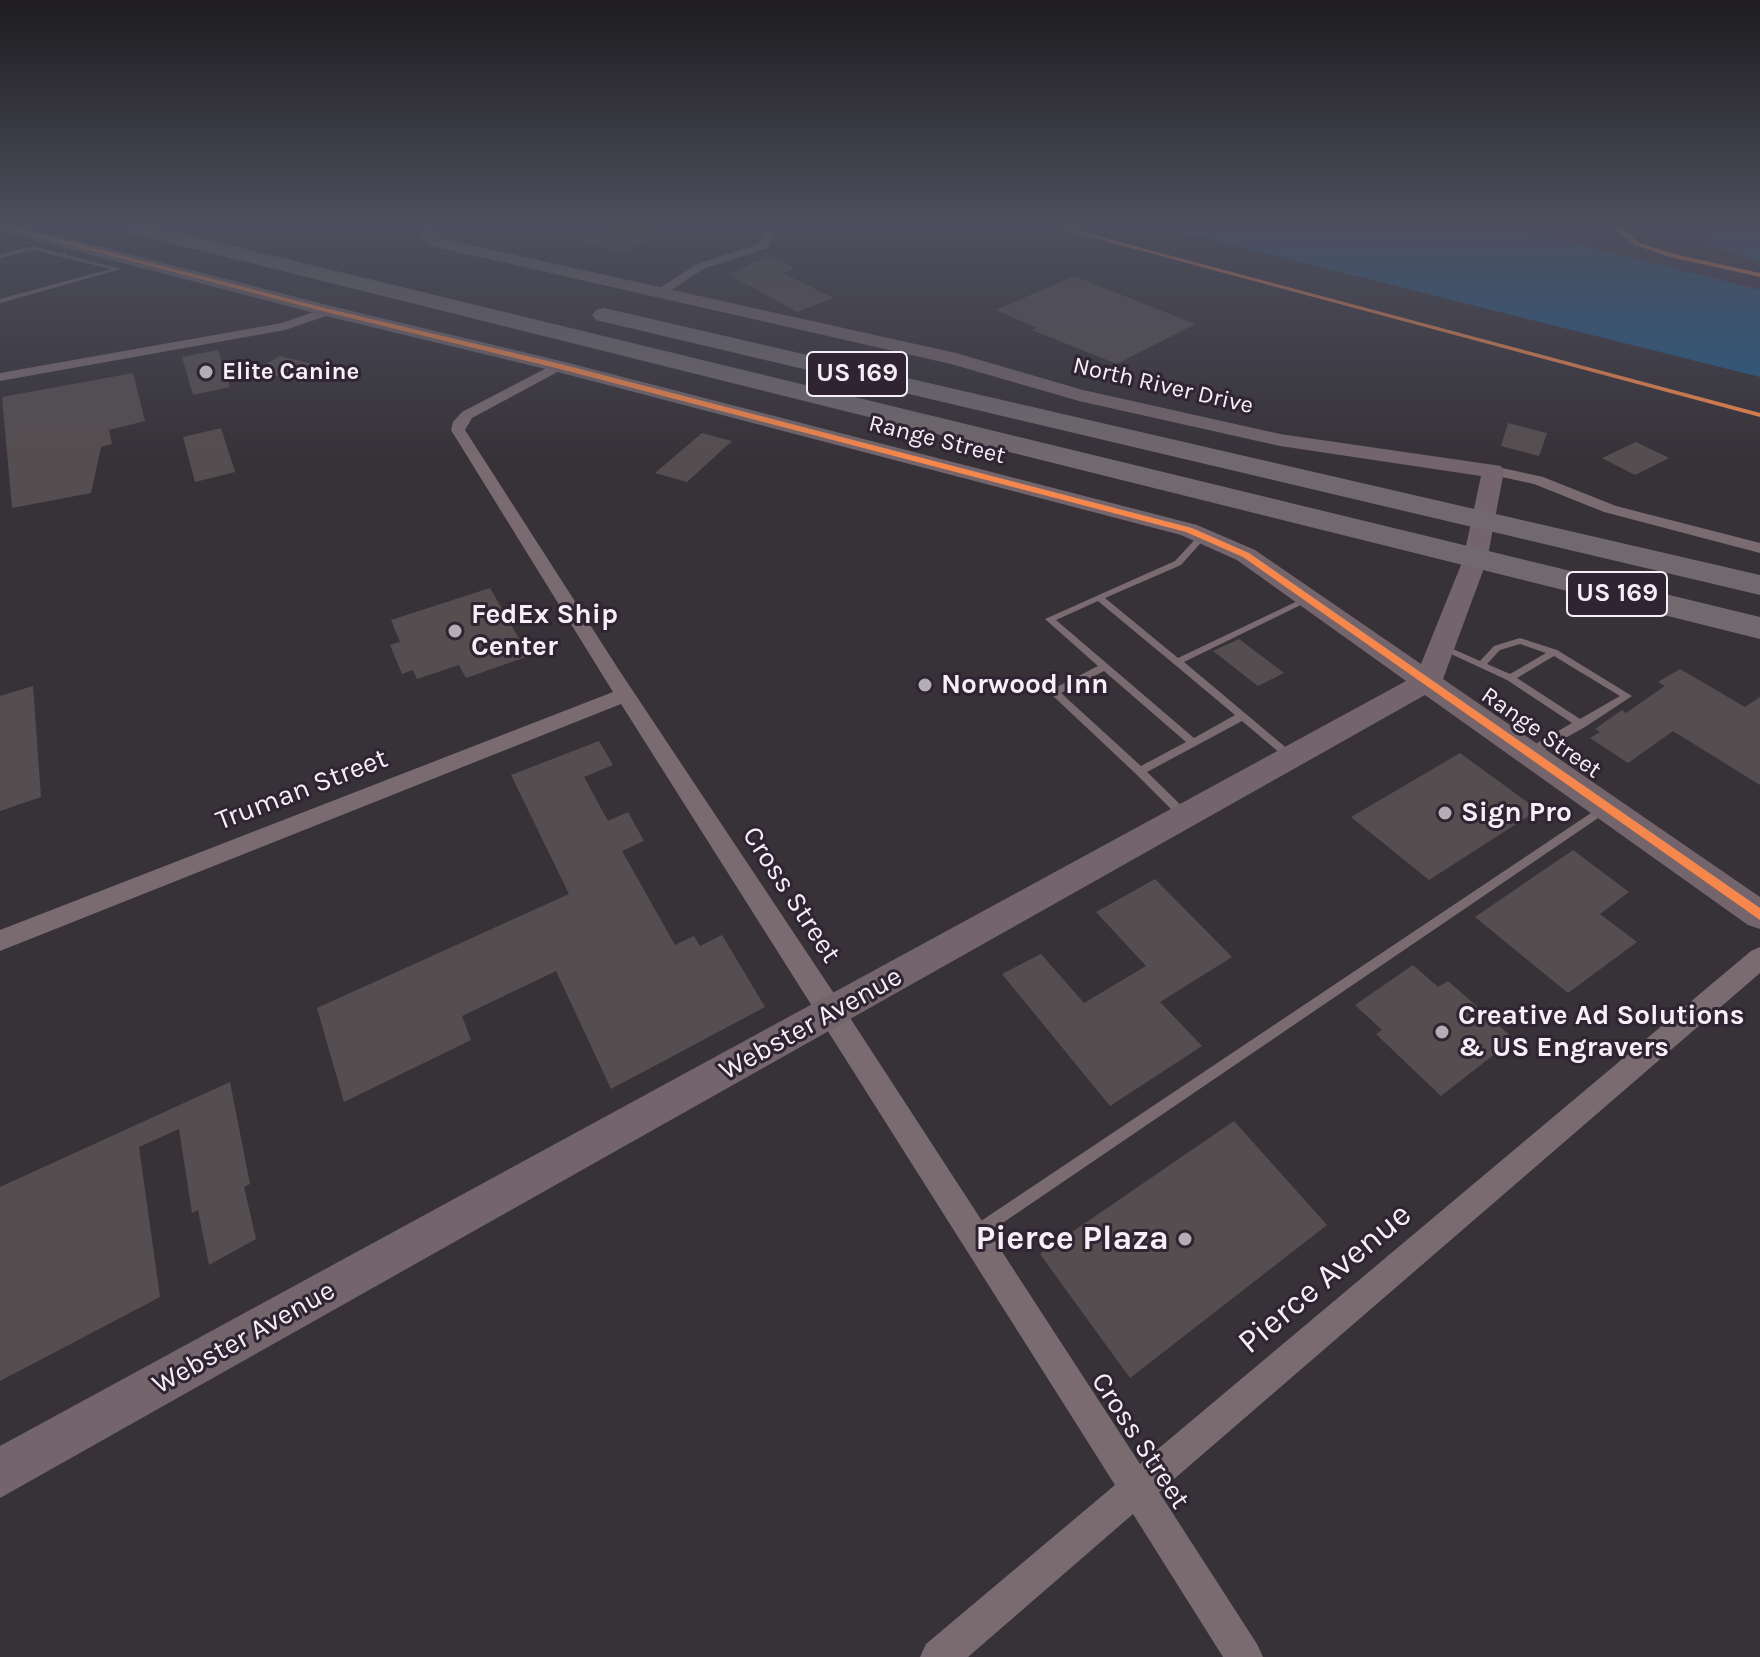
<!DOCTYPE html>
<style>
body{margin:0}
canvas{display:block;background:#373238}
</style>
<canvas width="1760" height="1657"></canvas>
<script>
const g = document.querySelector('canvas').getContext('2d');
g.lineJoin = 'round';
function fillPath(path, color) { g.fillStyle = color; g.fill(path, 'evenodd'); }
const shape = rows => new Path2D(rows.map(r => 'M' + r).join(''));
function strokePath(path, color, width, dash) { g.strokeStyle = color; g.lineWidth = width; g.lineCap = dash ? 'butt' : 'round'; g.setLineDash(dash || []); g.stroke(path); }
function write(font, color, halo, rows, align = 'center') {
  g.font = font + ' Karla,sans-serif'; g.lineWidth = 6; g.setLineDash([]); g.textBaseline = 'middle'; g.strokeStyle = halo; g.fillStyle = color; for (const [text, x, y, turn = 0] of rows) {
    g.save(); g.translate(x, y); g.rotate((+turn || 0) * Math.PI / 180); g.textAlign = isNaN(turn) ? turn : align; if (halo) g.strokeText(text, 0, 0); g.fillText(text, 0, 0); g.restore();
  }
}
fillPath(shape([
 [1462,227,1760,227,1760,316]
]), '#433547');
fillPath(shape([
 [1160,227,1510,227,1570,242,1760,290,1760,377],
 [1710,227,1760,227,1760,263,1709,244,1706,239]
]), '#255a85');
fillPath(shape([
 [607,227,666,227,626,252,580,243],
 [771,256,795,269,783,273,833,298,797,312,728,274],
 [1074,276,1195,324,1117,364,1032,330,1037,328,996,310],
 [218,350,230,387,193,395,182,357],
 [280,356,328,368,302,383,255,370],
 [133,373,145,421,109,430,112,444,101,447,91,493,12,508,2,397],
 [1508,423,1547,433,1539,456,1501,446],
 [221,428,235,472,195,482,183,437],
 [702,433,732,441,687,482,655,473],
 [1636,442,1669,458,1635,475,1602,458],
 [490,588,529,656,466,678,459,665,417,679,413,670,402,674,390,645,400,642,391,620],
 [1239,639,1284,673,1258,686,1213,651],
 [1680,669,1745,707,1760,697,1760,785,1673,731,1628,763,1590,738,1600,732,1595,729,1622,710,1626,713,1665,686,1658,682],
 [33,686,41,797,0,811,0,696],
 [599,741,613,765,584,777,608,821,628,812,644,841,622,851,675,945,694,936,700,946,722,935,765,1007,611,1089,556,971,462,1016,471,1040,344,1102,317,1008,569,894,511,775],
 [1460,753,1538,810,1429,880,1351,817],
 [1573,850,1629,892,1600,914,1637,942,1568,993,1475,917],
 [1155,879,1232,957,1160,1002,1202,1046,1110,1106,1002,974,1041,954,1084,1003,1146,966,1096,912],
 [1413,965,1438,987,1448,981,1514,1039,1441,1096,1376,1034,1382,1030,1355,1005],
 [230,1082,250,1184,244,1187,256,1239,209,1265,198,1210,192,1213,179,1129,139,1147,160,1297,0,1381,0,1187],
 [1234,1121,1327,1225,1130,1378,1040,1254]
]), '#554e50');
fillPath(shape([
 [33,246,60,253,67,252,66,255,121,269,0,303,0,299,111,269,33,250,0,258,0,254,33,246],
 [1200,534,1203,534,1207,536,1181,565,1105,598,1178,658,1306,597,1309,596,1313,599,1184,662,1296,756,1295,759,1287,759,1242,721,1147,772,1189,813,1190,816,1189,819,1185,820,1181,819,1136,774,1051,694,1049,692,1051,690,1098,666,1045,619,1175,561,1200,534],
 [1098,601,1174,664,1235,715,1194,738,1056,620,1098,601],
 [1104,671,1186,742,1141,766,1061,693,1104,671],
 [1520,638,1557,650,1632,696,1585,727,1535,755,1527,755,1526,752,1527,749,1572,723,1507,680,1436,647,1438,645,1444,645,1480,661,1494,646,1520,638],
 [1520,644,1546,653,1510,674,1487,664,1500,650,1520,644],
 [1554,656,1620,696,1580,719,1517,678,1554,656],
 [1606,803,1610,804,1611,807,1610,810,979,1239,974,1241,969,1239,967,1234,969,1229,1606,803]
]), '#796b70');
fillPath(shape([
 [770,229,775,232,767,248,705,268,662,296,652,293,697,264,759,244,766,230,770,229],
 [328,307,332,308,332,314,285,330,0,381,0,373,282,323,328,307],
 [558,362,563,363,563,369,472,418,465,430,619,670,841,1004,1140,1464,1751,951,1760,947,1760,973,1159,1492,1257,1644,1263,1657,1223,1657,1133,1514,968,1657,920,1657,926,1644,1115,1485,621,704,0,951,0,930,613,692,451,430,453,422,462,412,558,362],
 [1493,466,1543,477,1616,506,1760,543,1760,553,1604,512,1534,484,1488,474,1485,471,1493,466]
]), '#796b70');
fillPath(shape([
 [0,227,23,227,331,306,565,362,1197,525,1255,550,1421,664,1463,560,1481,476,1280,446,1079,401,951,364,427,245,416,227,432,227,439,238,956,353,1083,390,1280,434,1501,466,1504,471,1487,560,1443,679,1760,897,1760,929,1748,925,1425,695,0,1498,0,1446,1406,681,1237,560,1181,535,554,371,322,315,0,231,0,227]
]), '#73656b');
fillPath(shape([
 [119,227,155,227,1760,617,1760,639,122,231,119,227],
 [604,308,1760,575,1760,595,596,320,592,315,596,310,604,308]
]), '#70696e');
fillPath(shape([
 [1,227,11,227,329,309,561,364,1192,528,1249,553,1760,908,1760,920,1243,557,1186,532,556,368,326,312,1,227],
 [1053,227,1063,227,1760,413,1760,417,1053,227],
 [1613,227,1620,227,1639,243,1674,254,1760,273,1760,277,1670,257,1635,245,1613,227]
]), '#f5874c');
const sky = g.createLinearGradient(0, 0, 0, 459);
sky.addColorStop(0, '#1e1c1f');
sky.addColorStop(0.49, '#4d4f5e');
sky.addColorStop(1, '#4d4f5e00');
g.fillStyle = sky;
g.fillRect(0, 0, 1760, 459);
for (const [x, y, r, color] of [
 [206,372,8,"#b3adb5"],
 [455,631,8,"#b3adb5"],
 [925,685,8,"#b3adb5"],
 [1445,813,8,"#b3adb5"],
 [1442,1032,8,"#b3adb5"],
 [1185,1239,8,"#b3adb5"]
]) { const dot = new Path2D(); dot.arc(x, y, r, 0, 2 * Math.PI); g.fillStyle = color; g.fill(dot); strokePath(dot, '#2f2432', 3); }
write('bold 24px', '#f6eff8', '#2f2432', [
 ["Elite Canine",222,372]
], 'left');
write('24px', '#f6eff8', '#2f2432', [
 ["North River Drive",1163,386,13],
 ["Range Street",937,440,14],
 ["Range Street",1541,733,35]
]);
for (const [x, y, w] of [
 [857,374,100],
 [1617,594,100]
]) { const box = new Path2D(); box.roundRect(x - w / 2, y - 22, w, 44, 6); g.fillStyle = '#2f2432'; g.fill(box); strokePath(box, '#f6eff8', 2); }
write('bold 26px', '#f6eff8', null, [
 ["US 169",857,374],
 ["US 169",1617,594]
]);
write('bold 28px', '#f6eff8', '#2f2432', [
 ["FedEx Ship",471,615],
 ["Center",471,647],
 ["Norwood Inn",941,685],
 ["Sign Pro",1461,813],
 ["Creative Ad Solutions",1458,1016],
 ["& US Engravers",1458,1048]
], 'left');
write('28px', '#f6eff8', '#2f2432', [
 ["Truman Street",302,790,-21],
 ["Cross Street",791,895,57],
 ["Webster Avenue",811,1024,-29],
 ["Webster Avenue",244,1338,-29],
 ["Cross Street",1140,1441,57]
]);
write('bold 34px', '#f6eff8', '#2f2432', [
 ["Pierce Plaza",1169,1239]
], 'right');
write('34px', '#f6eff8', '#2f2432', [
 ["Pierce Avenue",1325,1279,-40]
]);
</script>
